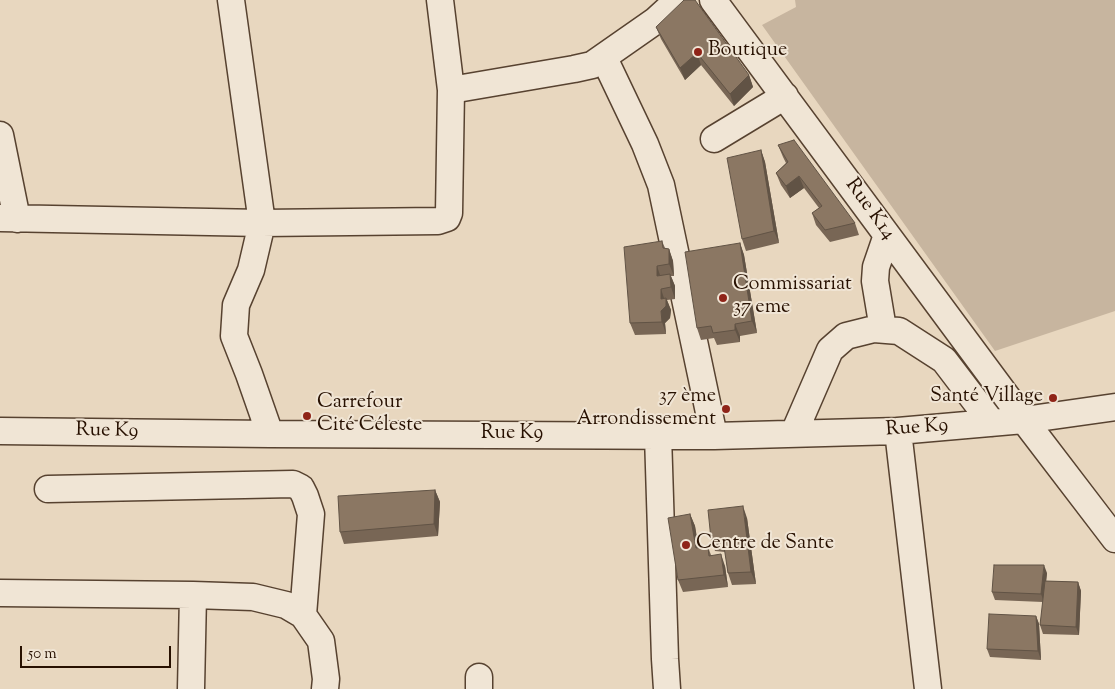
<!DOCTYPE html>
<meta charset="utf-8">
<style>
body{margin:0}
#map{position:relative;width:1115px;height:689px;overflow:hidden;background:#e8d7bf;font-family:"Sorts Mill Goudy",serif}
canvas{display:block}
.scale{position:absolute;left:20px;top:646px;width:151px;height:22px;box-sizing:border-box;border:2px solid #271000;border-top:0;padding-left:6px;font-size:15px;line-height:18px;white-space:nowrap;color:#271000;-webkit-text-stroke:4px #f0e5d5;paint-order:stroke}
</style>
<div id="map">
<canvas width="1115" height="689"></canvas>
<div class="scale">50 m</div>
</div>
<script>
const g = document.querySelector('canvas').getContext('2d');
g.lineJoin = 'round';
function fillPath(path, color) { g.fillStyle = color; g.fill(path, 'evenodd'); }
const shape = rows => new Path2D(rows.map(r => 'M' + r).join(''));
function strokePath(path, color, width, dash) { g.strokeStyle = color; g.lineWidth = width; g.lineCap = dash ? 'butt' : 'round'; g.setLineDash(dash || []); g.stroke(path); }
function write(font, color, halo, rows, align = 'center') {
  g.font = font + ' "Sorts Mill Goudy",serif'; g.lineWidth = 4; g.setLineDash([]); g.textBaseline = 'middle'; g.strokeStyle = halo; g.fillStyle = color; for (const [text, x, y, turn = 0] of rows) {
    g.save(); g.translate(x, y); g.rotate((+turn || 0) * Math.PI / 180); g.textAlign = isNaN(turn) ? turn : align; if (halo) g.strokeText(text, 0, 0); g.fillText(text, 0, 0); g.restore();
  }
}
fillPath(shape([
 [795,0,1115,0,1115,311,995,351,762,25,796,7]
]), '#c7b59f');
const minor = shape([
 [231,0,262,223,438,221,447,218,449,213,451,90,440,0],
 [713,0,1024,420,1115,539],
 [604,58,645,144,661,185,714,436],
 [451,90,574,69,592,65,655,21,678,0],
 [0,135,17,219],
 [714,139,785,96],
 [0,218,262,223,251,270,236,305,234,336,249,374,270,434],
 [883,329,875,281,876,267,887,235],
 [0,431,270,434,714,436,898,431,1024,420,1115,407],
 [898,431,928,689],
 [794,433,830,350,846,336,874,329,899,331,944,360,992,423],
 [658,435,665,659,667,689],
 [48,489,293,484,301,488,305,496,311,514,303,615],
 [0,593,193,595,253,597,286,605,303,615,321,641,326,679,325,689],
 [479,677,479,689],
 [191,689,193,595]
]);
strokePath(minor, '#574230', 29);
strokePath(minor, '#f0e5d5', 26);
fillPath(shape([
 [656,27,749,75,753,87,734,106,701,65,685,80,661,39],
 [778,145,855,223,859,235,830,242,816,225,812,213,819,208,804,188,790,198,781,185,776,173,786,163,783,157],
 [761,150,765,162,779,243,746,251,742,239],
 [662,241,665,248,669,249,673,261,674,276,671,276,675,286,675,299,667,300,671,310,670,318,665,323,666,334,635,335,630,323],
 [740,243,744,255,757,333,740,336,740,342,717,345,714,338,701,340,697,328],
 [435,490,440,502,438,536,344,544,340,532],
 [690,514,695,526,698,548,708,547,711,555,725,566,728,587,683,592,678,580],
 [747,518,756,584,732,585,728,573,725,552,715,551,711,539],
 [1047,573,1046,581,1078,582,1081,591,1079,635,1043,634,1040,625,1043,602,995,600,992,592],
 [1036,616,1039,624,1041,660,990,657,987,649]
]), '#786655');
fillPath(shape([
 [697,53,701,65,685,80,680,68],
 [749,75,753,87,734,106,730,94],
 [761,150,765,162,779,243,774,231],
 [799,176,804,188,790,198,786,186],
 [740,243,744,255,757,333,752,321],
 [669,249,673,261,674,276,669,264],
 [657,266,661,278,657,276],
 [670,274,675,286,675,299,671,287],
 [661,289,665,301,666,298,671,310,670,318,665,323,666,334,662,322,661,311],
 [735,324,740,336,740,342,735,330],
 [435,490,440,502,438,536,434,524],
 [743,506,747,518,756,584,751,572],
 [690,514,695,526,701,560,696,548],
 [721,554,725,566,728,587,724,575],
 [1044,565,1047,573,1044,602,1041,594],
 [1078,582,1081,591,1079,635,1076,627],
 [1036,616,1039,624,1041,660,1038,651]
]), '#615345');
const building = shape([
 [684,0,695,0,749,75,730,94,697,53,680,68,656,27,684,0],
 [794,140,855,223,825,230,812,213,822,206,799,176,786,186,776,173,788,162,778,145,794,140],
 [761,150,774,231,742,239,727,158,761,150],
 [662,241,663,248,669,249,669,264,657,266,657,276,670,274,671,287,661,289,661,299,666,298,666,306,661,311,662,322,630,323,624,247,662,241],
 [740,243,752,321,735,324,735,330,713,333,711,326,697,328,685,252,740,243],
 [435,490,434,524,340,532,338,496,435,490],
 [743,506,751,572,728,573,723,540,711,539,708,510,743,506],
 [690,514,696,548,708,547,709,556,721,554,724,575,678,580,668,518,690,514],
 [994,565,1044,565,1041,594,992,592,994,565],
 [1045,581,1078,582,1076,627,1040,625,1045,581],
 [989,614,1036,616,1038,651,987,649,989,614]
]);
fillPath(building, '#8b7763');
strokePath(building, '#615345', 1);
for (const [x, y, r, color] of [
 [698,52,5,"#8f2418"],
 [723,298,5,"#8f2418"],
 [1053,398,5,"#8f2418"],
 [726,409,5,"#8f2418"],
 [307,416,5,"#8f2418"],
 [686,545,5,"#8f2418"]
]) { const dot = new Path2D(); dot.arc(x, y, r, 0, 2 * Math.PI); g.fillStyle = color; g.fill(dot); strokePath(dot, '#f0e5d5', 2); }
write('20px', '#271000', '#f0e5d5', [
 ["Boutique",708,52],
 ["Commissariat",733,286],
 ["37 eme",733,309],
 ["37 ème",716,398,"right"],
 ["Arrondissement",716,421,"right"],
 ["Santé Village",1043,398,"right"],
 ["Carrefour",317,404],
 ["Cité Céleste",317,427],
 ["Centre de Sante",696,545]
], 'left');
write('20px', '#271000', '#f0e5d5', [
 ["Rue K14",869,210,54],
 ["Rue K9",917,429,-4],
 ["Rue K9",107,432,1],
 ["Rue K9",512,435]
]);
</script>
